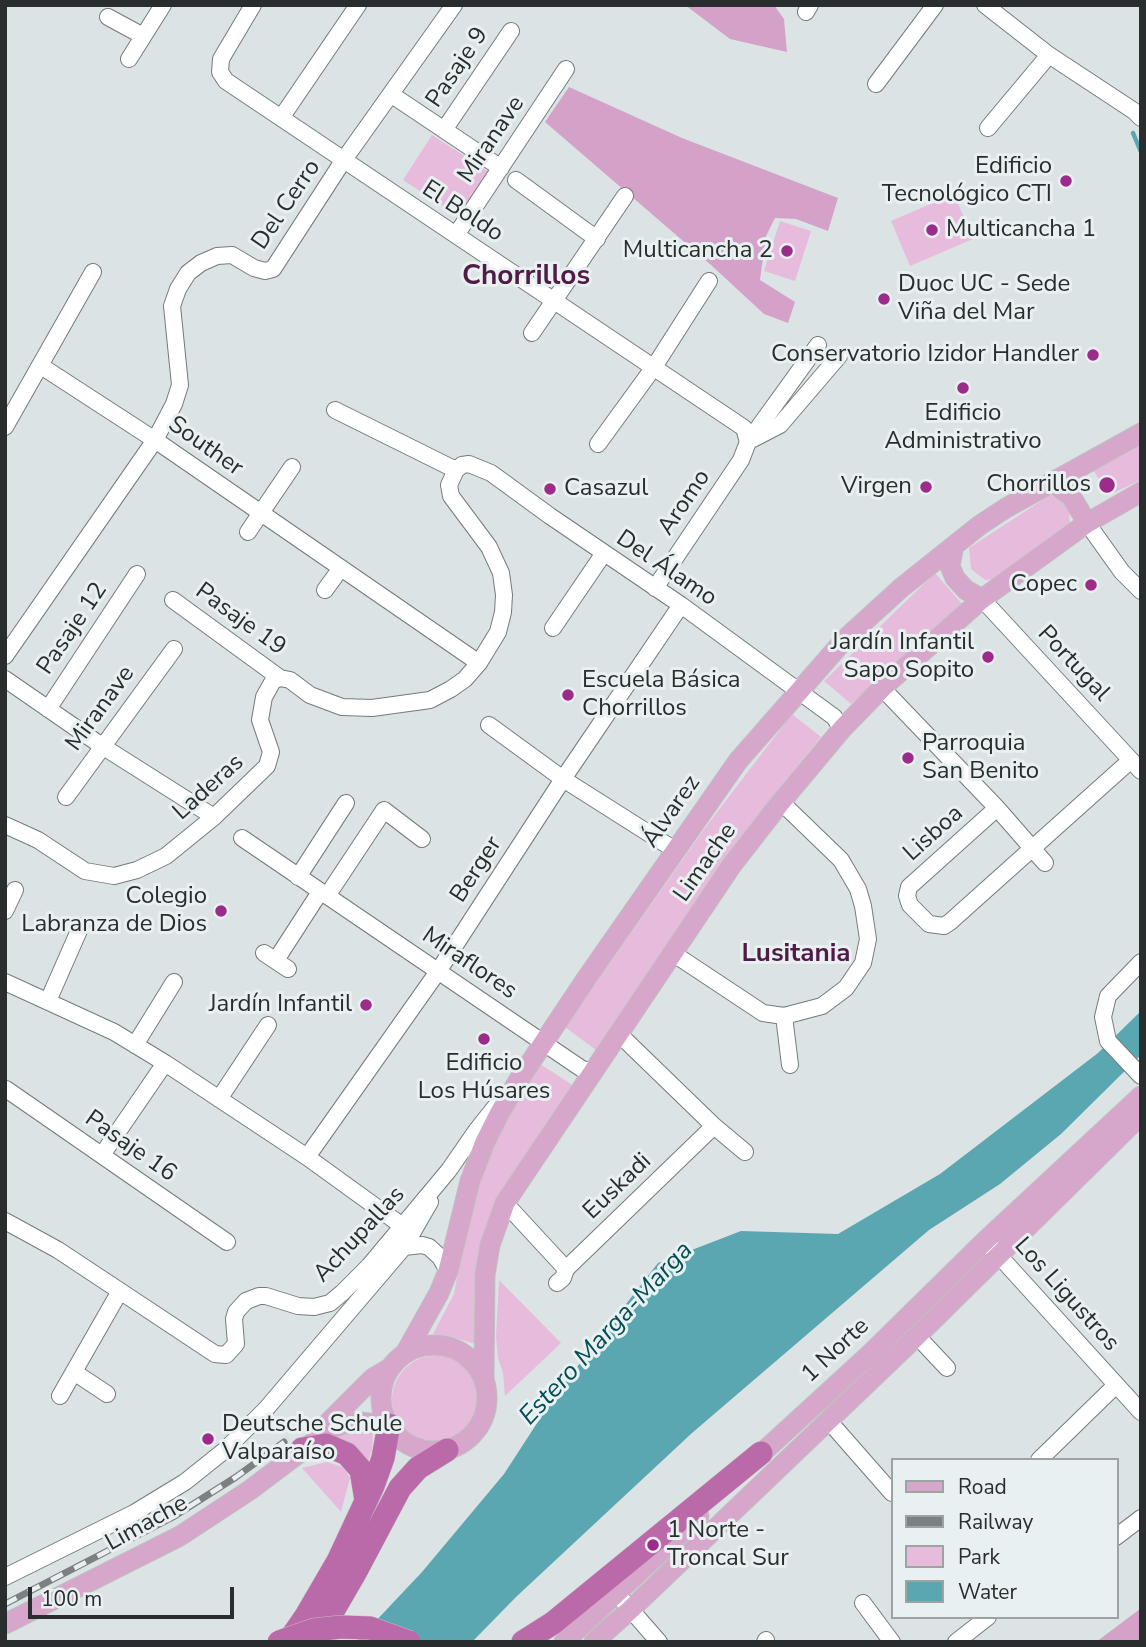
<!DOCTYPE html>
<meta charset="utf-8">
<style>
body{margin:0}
#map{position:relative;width:1146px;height:1647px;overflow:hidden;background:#dce3e4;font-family:"Nunito Sans",sans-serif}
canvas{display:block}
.frame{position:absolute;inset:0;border:7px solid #2a2d2d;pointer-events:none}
.legend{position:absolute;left:891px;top:1458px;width:228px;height:161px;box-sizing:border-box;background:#e9f0f1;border:2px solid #9da2a3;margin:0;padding:9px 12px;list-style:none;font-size:21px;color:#2a2d2d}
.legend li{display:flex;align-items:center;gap:14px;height:35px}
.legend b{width:35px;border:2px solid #9da2a3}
.scale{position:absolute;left:28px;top:1587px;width:206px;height:32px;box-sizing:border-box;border:4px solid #2a2d2d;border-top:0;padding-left:9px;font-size:21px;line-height:24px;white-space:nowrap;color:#2a2d2d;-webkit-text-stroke:5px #e9f0f1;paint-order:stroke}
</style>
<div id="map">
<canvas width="1146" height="1647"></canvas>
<div class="frame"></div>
<ul class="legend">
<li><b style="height:9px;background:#d6a6cb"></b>Road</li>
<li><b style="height:9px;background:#7b8080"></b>Railway</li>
<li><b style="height:19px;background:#e7bbdc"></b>Park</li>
<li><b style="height:19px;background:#5ba7b1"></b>Water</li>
</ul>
<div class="scale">100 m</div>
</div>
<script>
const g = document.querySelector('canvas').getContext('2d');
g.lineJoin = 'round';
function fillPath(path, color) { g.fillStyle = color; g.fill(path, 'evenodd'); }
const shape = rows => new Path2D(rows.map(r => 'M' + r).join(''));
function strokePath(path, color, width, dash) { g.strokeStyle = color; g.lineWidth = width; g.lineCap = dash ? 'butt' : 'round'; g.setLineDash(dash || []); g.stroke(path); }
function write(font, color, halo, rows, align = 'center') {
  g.font = font + ' "Nunito Sans",sans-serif'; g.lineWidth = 6; g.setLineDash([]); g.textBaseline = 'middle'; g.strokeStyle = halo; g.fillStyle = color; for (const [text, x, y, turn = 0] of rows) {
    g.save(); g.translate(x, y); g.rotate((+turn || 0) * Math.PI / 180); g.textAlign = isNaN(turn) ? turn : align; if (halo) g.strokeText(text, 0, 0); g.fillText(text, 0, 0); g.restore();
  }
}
fillPath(shape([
 [432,135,491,173,462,218,403,180],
 [954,194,973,239,910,266,891,221],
 [780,221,811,231,795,281,764,271],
 [1141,444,1141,480,1109,495,1092,468],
 [1050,495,1062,501,1069,512,1070,525,996,579,985,580,971,569,969,548],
 [935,573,963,605,851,704,824,681],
 [792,714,821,737,771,798,596,1050,565,1027,702,832],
 [540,1064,574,1086,482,1247,474,1296,475,1344,453,1337,433,1334,454,1294,460,1261,479,1183,493,1144],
 [499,1280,561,1343,505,1396,503,1373,498,1358,496,1337],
 '392 1400a45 45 0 1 1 90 0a45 45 0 1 1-90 0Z',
 [344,1428,370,1430,373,1435,372,1450,366,1467,326,1438],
 [327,1462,343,1467,350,1478,341,1512,302,1468]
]), '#e7bbdc');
fillPath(shape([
 [685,5,774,5,784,19,787,52,730,39],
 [569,87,682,138,838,198,828,231,796,219,775,218,766,236,760,280,795,302,788,323,764,314,711,265,545,122],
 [1140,1609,1141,1642,1096,1642]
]), '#d4a2c8');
fillPath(shape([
 [1141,1011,1141,1055,1061,1134,1000,1184,929,1230,692,1433,516,1597,472,1642,356,1642,422,1572,504,1474,556,1394,658,1263,741,1231,838,1234,940,1174,1098,1053]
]), '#5ba7b1');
strokePath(shape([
 [1133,133,1141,152]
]), '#5ba7b1', 4.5);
const minor = shape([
 [253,5,221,59,220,72,226,81,744,428,748,442],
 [985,5,1049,55,1134,111,1141,118],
 [806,12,810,5],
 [108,17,143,36],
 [129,59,163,5],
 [876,84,935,5],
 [392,95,501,168],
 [281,118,358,5],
 [988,128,1049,55],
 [444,130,511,31],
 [516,180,597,239],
 [456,235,566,69],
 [532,333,625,196],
 [41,366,155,440,479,663],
 [335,410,456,470],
 [5,427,93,272],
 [753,439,780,425,839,356],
 [598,444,654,367,709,281],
 [456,470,462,465,469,464,491,473,550,516,681,605,834,717,842,729],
 [1087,523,1122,572,1141,591],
 [248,532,292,467],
 [655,588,741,460,748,442,818,345],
 [325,590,341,568],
 [982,599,1141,771],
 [173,600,280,678],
 [553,628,604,553],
 [5,656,155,440,174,404,180,385,172,306,178,289,188,273,201,263,217,256,232,255,254,268,265,271,273,269,343,161,454,5],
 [5,679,102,746,214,817],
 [882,688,997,808,1045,863],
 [48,709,137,574],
 [489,725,563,779,675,850],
 [66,797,174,649],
 [997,808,909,887,907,896,910,905,929,924,944,926,950,922,1131,760],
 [5,825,38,840,85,871,114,876,137,870,166,856,214,817,267,766,271,752,260,720,264,697,273,681,280,678,290,680,310,695,342,707,372,708,430,700,451,689,465,679,479,663,498,632,503,612,504,595,501,573,489,547,451,496,449,485,456,470],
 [242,838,582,1069,593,1072],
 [298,877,346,803],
 [327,896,384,810,422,839],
 [5,911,15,890],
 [264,953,288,969],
 [674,954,763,1013,784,1016,822,1006,846,988,863,963,868,939,863,906,858,889,841,860,781,802],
 [276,960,320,892],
 [1141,962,1108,996,1103,1017,1108,1041,1141,1076],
 [5,982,114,1032,165,1063,307,1157,401,1225],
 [48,1001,81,926],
 [784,1016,790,1065],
 [619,1034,714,1126,745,1152],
 [135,1045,174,982],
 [6,1089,227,1242],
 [219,1099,268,1025],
 [102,1155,165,1063],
 [307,1157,439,970,563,779,681,605],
 [505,1203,566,1269],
 [5,1221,58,1250,215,1354,226,1355,236,1344,234,1319,236,1312,246,1301,259,1296,266,1296,298,1306,314,1307,330,1303,342,1293,369,1266,449,1170,476,1131,499,1102],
 [404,1247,422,1245,429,1247,440,1257,448,1271],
 [992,1248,1141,1412],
 [557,1283,563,1278,566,1269,714,1126],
 [917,1336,947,1368],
 [74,1372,107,1394],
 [60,1396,120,1291],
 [828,1420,892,1493],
 [1039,1460,1116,1385],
 [1116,1537,1141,1518],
 [5,1577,134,1513,185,1482,225,1450,266,1409,404,1247,430,1202],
 [617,1594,659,1642],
 [863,1603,892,1642],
 [765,1642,766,1640],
 [956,1642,988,1617]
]);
const major = shape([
 [1051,482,1071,496,1087,523],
 [954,546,950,566,955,578,966,590,982,599],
 '381 1398a53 53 0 1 1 106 0a53 53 0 1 1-106 0Z',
 [406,1352,439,1293,448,1271,470,1181,485,1142,499,1114,518,1081,586,979,738,761,845,639,901,588,980,525,1006,508,1141,433],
 [484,1377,485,1275,490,1245,505,1203,732,865,781,802,842,729,882,688,982,599,1087,523,1141,492],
 [324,1427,373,1378,390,1368],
 [752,1462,870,1354,985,1241,1141,1096],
 [5,1624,180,1536,250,1490,331,1429,345,1423,359,1422,389,1425],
 [564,1642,699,1516],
 [594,1642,630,1610,917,1336,1141,1115]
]);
const highway = shape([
 [302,1449,326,1445,347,1454,361,1470,366,1500],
 [288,1642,306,1616,338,1561,373,1486,383,1458,389,1425],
 [315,1642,355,1573,400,1488,418,1468,447,1450],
 [523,1642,553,1623,761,1453]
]);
strokePath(minor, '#747b7b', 18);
strokePath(major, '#bfc0c0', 21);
strokePath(highway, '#bfc0c0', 24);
strokePath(minor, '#fff', 16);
strokePath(major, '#d6a6cb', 19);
strokePath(highway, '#ba6aa9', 23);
const rail = shape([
 [5,1604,173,1517,236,1477,284,1442]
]);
strokePath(rail, '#7b8080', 7);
strokePath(rail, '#e9f0f1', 4.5, [13]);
const highwayBridge = shape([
 [279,1642,313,1630,341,1627,370,1628,409,1642]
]);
strokePath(highwayBridge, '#bfc0c0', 24, []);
strokePath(highwayBridge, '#ba6aa9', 23);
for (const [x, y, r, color] of [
 [1066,181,7,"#9c2c8a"],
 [932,230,7,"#9c2c8a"],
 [787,251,7,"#9c2c8a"],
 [884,299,7,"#9c2c8a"],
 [1093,355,7,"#9c2c8a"],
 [963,388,7,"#9c2c8a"],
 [1107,485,9,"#9c2c8a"],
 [926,487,7,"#9c2c8a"],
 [550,489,7,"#9c2c8a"],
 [1091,585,7,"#9c2c8a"],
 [988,657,7,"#9c2c8a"],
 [568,695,7,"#9c2c8a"],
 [908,758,7,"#9c2c8a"],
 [221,911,7,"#9c2c8a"],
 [366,1005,7,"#9c2c8a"],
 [484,1039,7,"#9c2c8a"],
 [208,1439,7,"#9c2c8a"],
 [653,1545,7,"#9c2c8a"]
]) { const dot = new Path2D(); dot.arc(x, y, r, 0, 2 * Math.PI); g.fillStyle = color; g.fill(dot); strokePath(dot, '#e9f0f1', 2.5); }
write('24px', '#2a2d2d', '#e9f0f1', [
 ["Pasaje 9",458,68,-56],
 ["Miranave",492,140,-56],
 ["Del Cerro",287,205,-56],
 ["El Boldo",462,212,33],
 ["Souther",205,447,35],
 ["Aromo",685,503,-56],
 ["Del Álamo",666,569,34],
 ["Pasaje 19",240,620,36],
 ["Pasaje 12",73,629,-56],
 ["Portugal",1073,664,47],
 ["Miranave",101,709,-54],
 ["Laderas",209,788,-42],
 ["Álvarez",672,812,-55],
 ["Lisboa",934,834,-42],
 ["Limache",706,863,-55],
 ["Berger",477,870,-57],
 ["Miraflores",469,964,34],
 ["Pasaje 16",130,1147,35],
 ["Euskadi",618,1187,-44],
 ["Achupallas",360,1235,-47],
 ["Los Ligustros",1066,1295,48],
 ["1 Norte",836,1351,-43],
 ["Limache",147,1524,-29]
]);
write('24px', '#2a2d2d', '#e9f0f1', [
 ["Edificio",1052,167],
 ["Tecnológico CTI",1052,195],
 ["Multicancha 1",946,230,"left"],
 ["Multicancha 2",773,251],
 ["Duoc UC - Sede",898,285,"left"],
 ["Viña del Mar",898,313,"left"],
 ["Conservatorio Izidor Handler",1079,355],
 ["Edificio",963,414,"center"],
 ["Administrativo",963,442,"center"],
 ["Chorrillos",1091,485],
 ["Virgen",912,487],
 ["Casazul",564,489,"left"],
 ["Copec",1077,585],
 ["Jardín Infantil",974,643],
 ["Sapo Sopito",974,671],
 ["Escuela Básica",582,681,"left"],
 ["Chorrillos",582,709,"left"],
 ["Parroquia",922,744,"left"],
 ["San Benito",922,772,"left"],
 ["Colegio",207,897],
 ["Labranza de Dios",207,925],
 ["Jardín Infantil",352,1005],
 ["Edificio",484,1064,"center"],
 ["Los Húsares",484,1092,"center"],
 ["Deutsche Schule",222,1425,"left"],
 ["Valparaíso",222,1453,"left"],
 ["1 Norte -",667,1531,"left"],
 ["Troncal Sur",667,1559,"left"]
], 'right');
write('bold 26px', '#501b47', '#e9f0f1', [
 ["Lusitania",796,955]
]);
write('italic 26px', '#044d54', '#e9f0f1', [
 ["Estero Marga-Marga",607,1334,-47]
]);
write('bold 28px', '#501b47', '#e9f0f1', [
 ["Chorrillos",526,277]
]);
</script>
